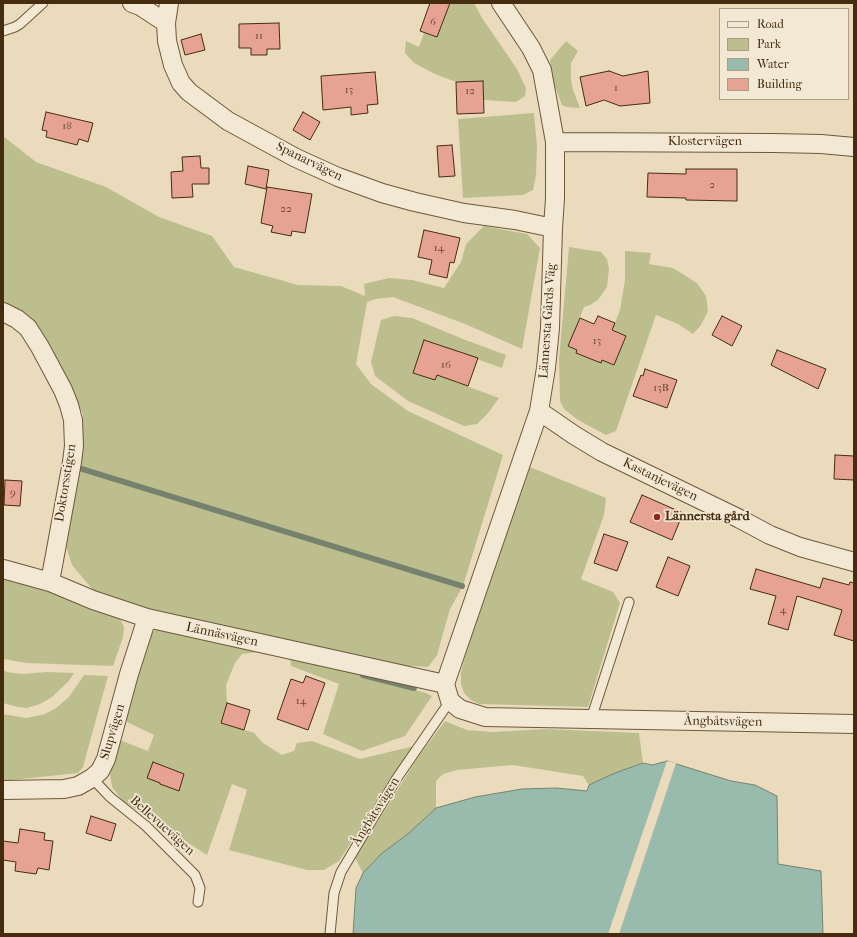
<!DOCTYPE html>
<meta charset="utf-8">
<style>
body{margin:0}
#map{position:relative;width:857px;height:937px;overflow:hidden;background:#ebdbbd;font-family:"IM FELL French Canon",serif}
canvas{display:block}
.frame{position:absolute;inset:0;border:4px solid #452c0f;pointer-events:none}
.legend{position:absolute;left:719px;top:8px;width:130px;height:92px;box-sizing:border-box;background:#f2e8d4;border:1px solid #ad9d85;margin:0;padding:5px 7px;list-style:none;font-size:12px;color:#452c0f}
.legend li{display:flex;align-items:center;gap:8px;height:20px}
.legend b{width:20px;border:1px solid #ad9d85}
</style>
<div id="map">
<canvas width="857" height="937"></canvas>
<div class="frame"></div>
<ul class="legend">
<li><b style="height:5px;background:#f2e8d4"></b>Road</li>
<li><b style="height:11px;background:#bdbe8d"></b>Park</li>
<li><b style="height:11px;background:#99bbad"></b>Water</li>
<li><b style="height:11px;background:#e6a293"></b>Building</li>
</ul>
</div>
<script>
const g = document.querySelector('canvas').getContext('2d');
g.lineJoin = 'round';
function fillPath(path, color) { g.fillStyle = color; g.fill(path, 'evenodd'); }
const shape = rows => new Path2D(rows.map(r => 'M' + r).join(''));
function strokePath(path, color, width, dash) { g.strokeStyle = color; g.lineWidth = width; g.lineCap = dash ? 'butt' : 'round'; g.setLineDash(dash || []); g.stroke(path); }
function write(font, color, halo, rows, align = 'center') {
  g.font = font + ' "IM FELL French Canon",serif'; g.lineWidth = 3.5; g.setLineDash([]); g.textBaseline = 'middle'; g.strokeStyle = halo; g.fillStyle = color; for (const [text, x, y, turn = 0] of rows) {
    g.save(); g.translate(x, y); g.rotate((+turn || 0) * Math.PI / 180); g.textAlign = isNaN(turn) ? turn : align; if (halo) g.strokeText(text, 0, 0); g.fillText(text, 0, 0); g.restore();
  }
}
fillPath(shape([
 [450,3,474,3,482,18,517,69,526,88,525,96,516,102,484,100,483,81,456,82,435,74,414,63,405,53,406,41,419,47,424,33,437,37],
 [566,41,578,51,571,63,571,79,573,90,580,108,567,107,562,105,553,81,550,60],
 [534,113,537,147,536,175,533,190,523,195,463,198,458,119],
 [3,136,36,162,106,187,159,217,212,236,234,267,298,285,341,286,365,296,364,284,389,278,412,280,444,288,461,262,466,244,484,226,527,234,540,248,522,349,465,324,393,297,376,299,367,302,356,364,371,384,408,411,503,455,463,586,450,609,437,655,428,667,395,665,165,613,108,597,93,590,72,565,63,537,81,450,83,430,83,414,56,359,3,303],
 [569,247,601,252,607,259,609,269,607,287,598,300,590,305,584,307,569,346,601,362,602,360,614,365,626,336,612,330,620,310,625,280,625,251,651,253,649,264,673,268,697,283,706,296,708,311,701,325,693,334,678,324,656,315,616,431,606,435,578,420,564,409,560,401,559,359],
 [394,316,412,318,463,339,506,355,502,368,424,340,413,373,435,380,437,375,499,398,489,412,477,424,464,426,408,401,375,376,371,362,381,320],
 [525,465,606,498,604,515,581,579,613,592,620,603,588,707,479,704,471,700,464,693,461,684,461,672,464,660],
 [3,574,118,615,124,627,123,637,113,666,27,663,3,659],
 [157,629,259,649,258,652,242,654,235,663,226,685,227,703,221,723,254,733,263,743,282,755,294,751,297,743,312,741,360,759,414,746,339,861,324,870,307,870,229,850,247,790,232,784,207,855,123,801,112,787,110,774,117,739,148,751,154,735,127,722,126,709,147,636],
 [290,656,426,693,432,696,405,736,362,751,323,734,339,684,291,666],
 [3,670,7,672,21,674,48,672,74,673,69,681,52,697,40,704,27,708,18,707,3,703],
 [84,675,108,676,83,767,78,773,3,781,3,714,26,718,45,714,56,708,69,697],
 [445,721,467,730,492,732,546,729,639,733,643,763,615,773,589,785,583,776,513,765,457,770,443,774,436,781,436,808,409,833,381,854,363,873,355,858,418,757]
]), '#bdbe8d');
const water = shape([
 [667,761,731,781,755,785,777,796,778,864,821,871,823,934,353,934,356,888,363,873,381,854,409,833,436,808,475,797,522,789,556,788,587,791,589,785,615,773,643,763,652,765,667,761]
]);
fillPath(water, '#99bbad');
strokePath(water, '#77826e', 1);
fillPath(shape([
 [667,761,676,763,619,934,608,934]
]), '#ebdbbd');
strokePath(shape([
 [82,469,462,586],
 [363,675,414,688]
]), '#77826e', 6);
const building = shape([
 [430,3,450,3,437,37,420,31,430,3],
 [279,23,280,49,267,49,267,55,251,55,251,48,239,48,239,24,279,23],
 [201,34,205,50,185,55,181,40,201,34],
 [609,71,623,76,648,71,650,103,620,106,604,100,586,106,580,77,609,71],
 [375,72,378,104,367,105,368,113,351,115,351,107,323,110,321,76,375,72],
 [483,81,484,113,457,114,456,82,483,81],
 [46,112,93,123,88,142,79,139,77,145,46,137,47,131,42,130,46,112],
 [303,112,320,122,310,140,293,130,303,112],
 [452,145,455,176,439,177,437,146,452,145],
 [200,156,201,168,209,168,209,184,192,184,193,197,172,198,171,172,183,171,182,157,200,156],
 [248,166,269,170,266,189,245,184,248,166],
 [686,169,737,169,737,201,686,200,686,198,647,197,648,173,686,174,686,169],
 [267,187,312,194,305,233,292,231,291,236,271,232,273,226,261,223,267,187],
 [424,230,460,238,454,263,450,262,447,278,429,274,432,260,418,257,424,230],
 [598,316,615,323,612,330,626,336,614,365,602,360,601,363,576,353,577,350,568,346,580,318,594,324,598,316],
 [722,316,742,326,732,346,712,335,722,316],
 [424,340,478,358,468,386,437,375,435,380,413,373,424,340],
 [777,350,826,369,818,389,771,365,777,350],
 [645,369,677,380,667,408,633,396,641,375,643,376,645,369],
 [835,455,854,456,854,480,834,479,835,455],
 [5,480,22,481,20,506,4,505,5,480],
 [642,495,683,513,672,540,630,522,642,495],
 [604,534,628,542,617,571,594,563,604,534],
 [668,557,690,566,678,596,656,587,668,557],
 [756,569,820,588,823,578,849,585,850,582,854,583,854,641,834,635,842,610,797,596,788,630,768,624,776,596,750,589,756,569],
 [306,676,325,683,308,730,277,719,291,679,303,683,306,676],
 [227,703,250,710,244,730,221,723,227,703],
 [153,762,184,774,179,791,160,784,160,783,147,778,153,762],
 [91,816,116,824,111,841,86,833,91,816],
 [20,829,45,833,44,840,53,841,49,870,38,868,36,874,15,871,16,862,3,860,3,841,18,843,20,829]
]);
fillPath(building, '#e6a293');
strokePath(building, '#452c0f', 1);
const service = shape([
 [3,31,15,27,20,24,43,3],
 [591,719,629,602],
 [92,778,110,797,146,826,195,875,200,888,198,902],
 [330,934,334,893,341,872,397,778,450,701]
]);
const minor = shape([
 [132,3,140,6,166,23,167,41,173,65,181,83,189,92,228,121,296,158,338,177,382,193,415,202,464,213,515,220,553,228],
 [166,23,169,3],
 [555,142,774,143,821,144,854,147],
 [3,312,17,319,28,328,40,347,63,390,69,405,73,420,74,446,72,462,50,582],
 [539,411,574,435,602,452,740,519,770,535,800,547,854,562],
 [3,569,50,582,93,600,147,618,445,684],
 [445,684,539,411,546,368,550,328,553,228,555,198,555,142,542,70,531,48,501,3],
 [445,684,450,701,460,709,485,717,854,724],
 [3,790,64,789,78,786,92,778,100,771,106,759,129,674,147,618]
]);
strokePath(service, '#6e583a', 11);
strokePath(minor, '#6e583a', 20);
strokePath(service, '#f2e8d4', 9);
strokePath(minor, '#f2e8d4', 18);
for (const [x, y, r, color] of [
 [657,517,4,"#8f2418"]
]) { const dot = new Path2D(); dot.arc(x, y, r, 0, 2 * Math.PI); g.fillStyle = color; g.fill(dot); strokePath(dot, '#f2e8d4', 1.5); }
write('11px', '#6d4a30', null, [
 ["6",433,22],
 ["11",259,36],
 ["1",616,88],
 ["13",349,90],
 ["12",470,91],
 ["18",67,126],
 ["2",712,185],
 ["22",286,209],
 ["14",439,248],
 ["13",597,341],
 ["16",446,365],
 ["13B",661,388],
 ["9",13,493],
 ["4",783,610],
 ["14",301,701]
]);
write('13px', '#452c0f', '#f2e8d4', [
 ["Klostervägen",705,142],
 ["Spanarvägen",309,162,26],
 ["Lännersta Gårds Väg",548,321,-86],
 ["Kastanjevägen",660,480,26],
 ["Doktorsstigen",66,483,-81],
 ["Lännäsvägen",222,635,12],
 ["Ångbåtsvägen",723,722,1],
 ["Slupvägen",113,732,-73],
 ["Ångbåtsvägen",376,812,-58],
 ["Bellevuevägen",162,826,42]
]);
write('bold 13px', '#452c0f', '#f2e8d4', [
 ["Lännersta gård",665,517]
], 'left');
</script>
